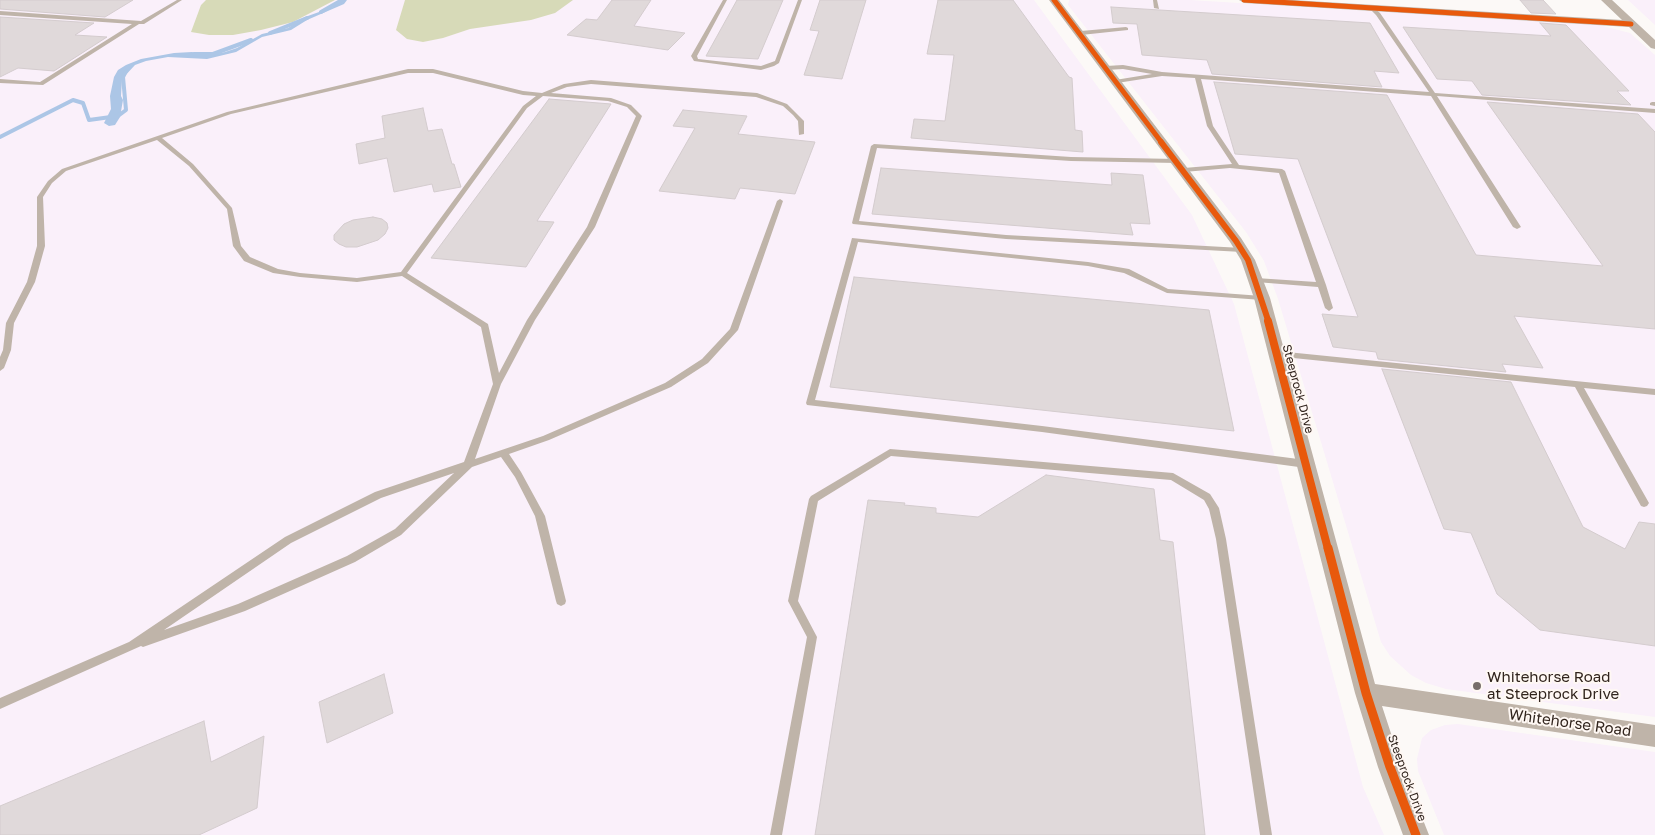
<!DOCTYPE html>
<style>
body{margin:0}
canvas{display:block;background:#fcf9f7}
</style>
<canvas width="1655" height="835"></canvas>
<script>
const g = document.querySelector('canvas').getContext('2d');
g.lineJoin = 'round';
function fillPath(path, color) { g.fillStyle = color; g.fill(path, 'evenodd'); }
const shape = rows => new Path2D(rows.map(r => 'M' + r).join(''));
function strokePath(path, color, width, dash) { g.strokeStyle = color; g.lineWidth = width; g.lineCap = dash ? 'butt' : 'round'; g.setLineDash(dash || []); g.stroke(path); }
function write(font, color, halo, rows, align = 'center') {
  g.font = font + ' "Golos Text",sans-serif'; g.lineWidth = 4; g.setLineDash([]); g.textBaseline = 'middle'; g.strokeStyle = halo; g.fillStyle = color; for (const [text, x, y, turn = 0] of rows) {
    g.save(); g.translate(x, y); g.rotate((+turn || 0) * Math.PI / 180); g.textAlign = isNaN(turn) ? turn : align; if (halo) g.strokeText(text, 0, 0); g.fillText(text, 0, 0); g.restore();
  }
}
fillPath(shape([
 [0,0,1034,0,1192,215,1234,304,1363,787,1384,835,0,835],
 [1069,0,1190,0,1599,25,1630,33,1655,55,1655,717,1446,689,1426,683,1411,675,1390,656,1381,642,1278,299,1264,261,1246,232,1068,5],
 [1628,0,1655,0,1655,25],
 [1458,724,1655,752,1655,835,1444,835,1418,771,1417,759,1422,738,1431,730,1445,725]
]), '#faf0fa');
fillPath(shape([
 [206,0,335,0,293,22,261,30,233,35,209,35,191,32,201,5],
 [405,0,573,0,555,13,531,20,470,29,443,38,423,42,407,39,396,30]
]), '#d7dab8');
fillPath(shape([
 [342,0,347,0,344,4,307,20,291,30,262,37,236,52,207,59,168,57,146,61,135,65,122,79,121,96,123,100,120,117,115,125,109,126,104,123,111,109,110,96,114,77,118,70,126,65,141,59,174,53,192,52,207,56,225,52,237,48,262,34,288,28,305,17,333,7]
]), '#acc6e6');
strokePath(shape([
 [321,12,342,0],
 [270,33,307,18],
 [194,54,213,54,251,40],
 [0,137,73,100,83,103,89,120,118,116,126,110,123,77,126,71]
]), '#acc6e6', 4);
const building = shape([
 [0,0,133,0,105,17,0,9,0,0],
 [612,0,651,0,634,26,685,33,668,50,567,35,586,19,597,20,612,0],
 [737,0,783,0,758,59,706,56,737,0],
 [820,0,866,0,842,79,804,75,819,31,810,30,820,0],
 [938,0,1013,0,1069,77,1072,78,1075,130,1082,131,1083,152,911,138,914,119,945,121,954,55,927,54,938,0],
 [1520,0,1543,0,1556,14,1531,13,1520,0],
 [1111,7,1370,23,1399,73,1374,71,1382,87,1212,74,1207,60,1142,55,1137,24,1113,23,1111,7],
 [0,17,94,23,75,35,107,37,54,71,18,68,0,77,0,17],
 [1540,23,1566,25,1629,91,1617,91,1631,105,1482,95,1472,81,1437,79,1403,27,1551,36,1540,23],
 [1214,82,1387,95,1476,255,1603,266,1487,102,1638,114,1655,132,1655,329,1514,316,1543,368,1502,364,1506,372,1378,359,1376,352,1333,347,1322,314,1358,317,1298,159,1235,154,1214,82],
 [549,99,611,104,537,221,554,222,526,267,431,258,549,99],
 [423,108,428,131,442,129,452,164,454,164,461,187,434,192,432,184,394,192,387,158,359,164,356,144,385,138,382,116,423,108],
 [683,110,747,116,738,134,815,142,795,194,740,188,735,199,659,191,695,128,673,126,683,110],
 [881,168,1112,185,1111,173,1143,175,1150,224,1130,223,1133,235,872,214,881,168],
 [373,217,382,219,387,223,388,228,385,234,378,240,357,247,346,247,339,244,334,240,334,235,344,224,353,220,373,217],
 [854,277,1209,310,1234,431,830,387,854,277],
 [1382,369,1511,382,1583,527,1625,549,1639,522,1655,524,1655,646,1540,630,1497,594,1471,533,1444,529,1382,369],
 [1046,475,1154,489,1160,540,1173,542,1205,835,815,835,868,500,905,503,904,505,936,508,936,513,978,517,1046,475],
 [384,674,393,713,327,743,319,702,384,674],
 [204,721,211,762,264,736,257,808,199,835,0,835,0,806,204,721]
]);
fillPath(building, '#e0d9da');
strokePath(building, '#d4ccce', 1);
fillPath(shape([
 [177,0,182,0,144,24,139,24,43,85,0,83,0,79,40,82,132,24,0,15,0,11,141,21,177,0],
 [723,0,727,0,697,56,698,59,761,66,775,61,798,0,802,0,779,63,774,66,761,70,694,61,691,56,723,0],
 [1153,0,1157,0,1159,9,1154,8,1153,0],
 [1372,6,1380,13,1435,93,1655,109,1655,113,1437,96,1521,227,1517,229,1513,227,1431,96,1201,79,1213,126,1239,165,1282,169,1285,171,1326,285,1333,308,1329,311,1325,308,1318,287,1256,282,1252,280,1256,278,1316,282,1279,173,1230,168,1184,172,1181,170,1184,168,1232,164,1207,126,1195,78,1162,76,1117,83,1114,81,1115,80,1152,74,1123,69,1106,70,1103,68,1106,66,1123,65,1162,72,1429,92,1376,15,1369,8,1372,6],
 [1126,27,1128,28,1128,30,1081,35,1078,33,1081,31,1126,27],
 [408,69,433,69,523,91,542,93,564,84,591,80,757,93,787,104,804,121,804,134,799,135,798,121,793,115,783,106,756,97,591,84,567,87,551,93,611,98,631,105,642,116,595,227,535,320,501,384,475,459,543,436,665,383,702,359,730,329,777,201,780,199,783,201,738,330,708,363,671,387,549,440,509,454,521,472,545,516,566,601,565,604,561,606,557,604,556,601,535,516,515,477,501,457,472,467,401,535,355,562,245,611,143,647,141,646,0,709,0,698,129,642,285,537,375,492,464,462,493,384,481,327,402,276,357,282,300,277,273,273,244,261,233,246,227,209,189,166,157,140,66,171,52,183,43,197,45,246,35,282,14,323,11,350,4,368,0,371,0,357,3,350,6,323,27,282,37,246,37,197,48,181,62,169,227,112,408,69],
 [408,73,433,73,523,95,536,96,523,106,401,272,357,278,300,273,278,269,250,257,241,246,232,208,193,164,162,138,231,114,408,73],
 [543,96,608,101,627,107,636,116,587,227,527,320,499,373,488,324,407,273,527,108,543,96],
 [454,473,395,529,347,556,238,604,164,630,291,543,381,498,454,473],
 [1652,102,1655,102,1655,106,1650,105,1650,103,1652,102],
 [874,144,1071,157,1177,159,1180,161,1177,163,1071,161,877,148,859,221,1006,235,1242,248,1246,250,1242,252,1006,239,853,224,852,223,871,146,874,144],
 [852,238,1088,262,1129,269,1168,289,1262,296,1266,298,1262,300,1167,293,1124,273,1088,266,858,242,815,400,1042,426,1306,460,1309,462,1311,464,1309,466,1306,468,1042,432,807,405,806,403,852,238],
 [1277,351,1655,389,1655,395,1584,388,1649,503,1647,506,1644,507,1641,506,1575,387,1274,356,1273,354,1277,351],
 [890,449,1173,473,1210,494,1219,508,1226,539,1272,835,1260,835,1216,539,1209,509,1204,500,1171,480,891,456,818,501,798,601,817,637,782,835,770,835,807,637,788,601,809,499,811,496,890,449]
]), '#bfb4a9');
fillPath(shape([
 [1049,0,1059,0,1241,238,1255,260,1270,298,1375,684,1655,725,1655,747,1382,706,1402,767,1429,835,1403,835,1378,767,1355,693,1254,298,1241,260,1230,242,1049,0],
 [1239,0,1292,0,1622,20,1601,0,1612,0,1655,40,1655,49,1651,48,1629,27,1244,3,1239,0]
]), '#bfb4a9');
strokePath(shape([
 [1054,0,1162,143],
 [1244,0,1631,24]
]), '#e8590c', 5);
strokePath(shape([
 [1161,142,1236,241,1248,260,1269,323]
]), '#e8590c', 6);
strokePath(shape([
 [1268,321,1328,549]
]), '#e8590c', 8);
strokePath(shape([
 [1328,548,1366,693,1390,767,1416,835]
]), '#e8590c', 9);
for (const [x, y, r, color] of [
 [1477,686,5,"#786f69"]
]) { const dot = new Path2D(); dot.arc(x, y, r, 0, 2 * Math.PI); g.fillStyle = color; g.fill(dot); strokePath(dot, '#fff8f4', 2); }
write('12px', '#31241d', '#fff8f4', [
 ["Steeprock Drive",1298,389,75],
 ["Steeprock Drive",1407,778,70]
]);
write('15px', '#31241d', '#fff8f4', [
 ["Whitehorse Road",1487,677],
 ["at Steeprock Drive",1487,694]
], 'left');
write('15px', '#31241d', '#fff8f4', [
 ["Whitehorse Road",1570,723,8]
]);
</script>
